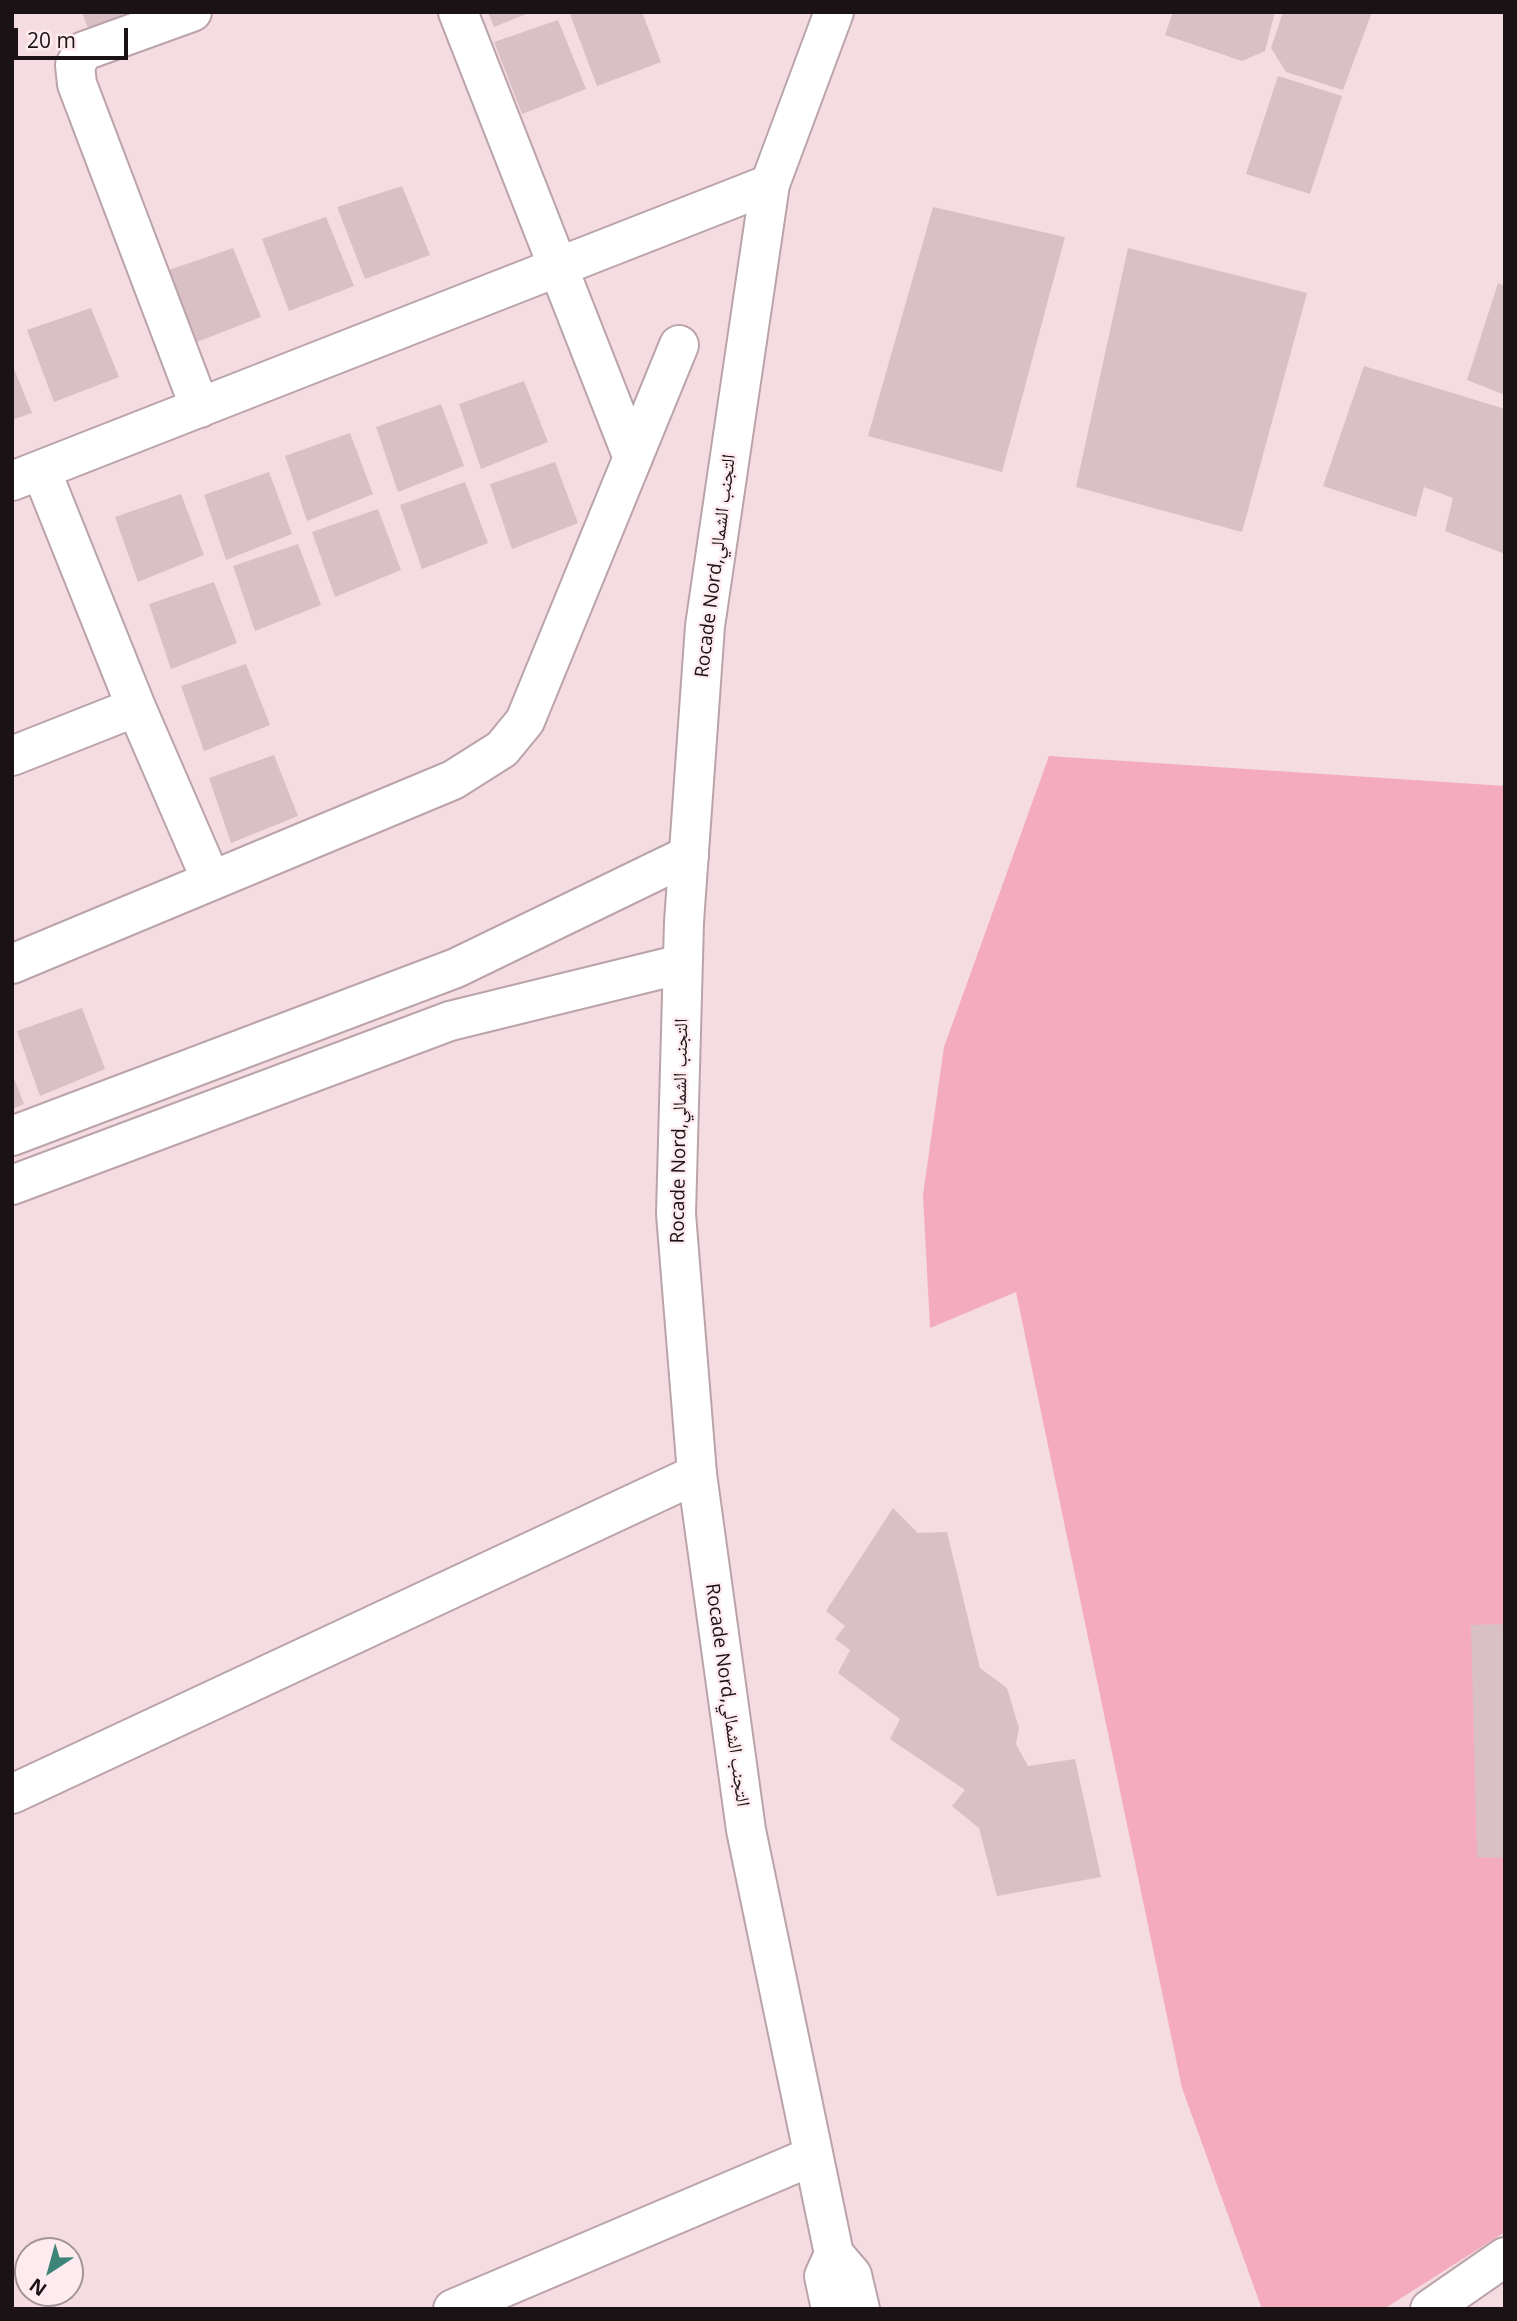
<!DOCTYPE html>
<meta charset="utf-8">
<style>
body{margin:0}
#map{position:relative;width:1517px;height:2321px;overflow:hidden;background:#f4dce2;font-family:"Open Sans",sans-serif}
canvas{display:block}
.frame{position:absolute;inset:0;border:14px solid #1a1214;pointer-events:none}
.north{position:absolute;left:14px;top:2237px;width:70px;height:70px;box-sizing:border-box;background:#feebef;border:2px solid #a39497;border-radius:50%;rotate:216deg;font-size:19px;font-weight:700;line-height:28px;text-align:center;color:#1a1214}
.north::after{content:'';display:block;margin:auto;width:24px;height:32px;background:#3f8479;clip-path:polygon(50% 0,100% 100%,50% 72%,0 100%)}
.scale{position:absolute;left:14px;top:28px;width:114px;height:32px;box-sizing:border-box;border:4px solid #1a1214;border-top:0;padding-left:9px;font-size:21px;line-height:24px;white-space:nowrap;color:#1a1214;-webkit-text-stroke:5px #feebef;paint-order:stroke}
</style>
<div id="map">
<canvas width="1517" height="2321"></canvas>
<div class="frame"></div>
<div class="north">N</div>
<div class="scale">20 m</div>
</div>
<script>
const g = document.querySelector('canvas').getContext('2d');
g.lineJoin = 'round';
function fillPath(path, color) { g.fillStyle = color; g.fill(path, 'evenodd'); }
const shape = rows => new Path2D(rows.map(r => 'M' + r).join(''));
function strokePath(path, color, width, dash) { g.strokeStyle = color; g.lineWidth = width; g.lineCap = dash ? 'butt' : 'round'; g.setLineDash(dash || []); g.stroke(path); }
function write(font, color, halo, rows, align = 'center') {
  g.font = font + ' "Open Sans","Noto Naskh Arabic",sans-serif'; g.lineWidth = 5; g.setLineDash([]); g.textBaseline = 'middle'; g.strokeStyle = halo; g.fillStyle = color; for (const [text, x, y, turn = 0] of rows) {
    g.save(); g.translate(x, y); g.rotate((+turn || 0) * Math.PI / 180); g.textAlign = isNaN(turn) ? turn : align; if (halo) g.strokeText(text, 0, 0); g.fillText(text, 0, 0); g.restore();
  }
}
fillPath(shape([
 [1049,756,1505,786,1505,2232,1384,2309,1262,2309,1182,2088,1016,1292,930,1328,923,1195,944,1047]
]), '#f4abbe');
fillPath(shape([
 [82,12,156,12,92,39],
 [488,12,531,12,494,27],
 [576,12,642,12,661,62,597,86,570,14],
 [1173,12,1275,12,1265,51,1242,61,1165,35],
 [1283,12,1372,12,1343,90,1286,72,1271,48],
 [558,20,586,89,522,114,494,42],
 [1278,76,1342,96,1310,194,1246,174],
 [402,186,430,255,365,279,337,207],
 [933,207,1065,237,1002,472,868,436],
 [326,217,354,286,289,311,262,239],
 [233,248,261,317,197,342,169,270],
 [1128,248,1307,293,1242,532,1076,487],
 [1498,283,1505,286,1505,395,1467,380],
 [91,308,119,377,54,402,27,330],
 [12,364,32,413,12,420],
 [1364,366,1505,409,1505,554,1445,531,1453,498,1424,487,1416,517,1323,486],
 [524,381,548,442,481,469,459,404],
 [441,404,464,466,398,492,376,427],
 [350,433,373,494,307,521,285,456],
 [555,462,578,523,512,549,490,484],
 [269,472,292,534,226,560,204,495],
 [465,482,488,543,422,569,400,505],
 [181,494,204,555,138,582,115,517],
 [378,509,401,570,335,597,312,532],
 [298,544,321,605,255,631,233,566],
 [214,582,237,643,171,669,149,604],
 [246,664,270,725,204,751,181,686],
 [274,755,298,816,231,843,209,778],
 [82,1008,105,1069,40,1096,17,1031],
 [12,1073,24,1104,12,1109],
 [893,1508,918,1533,947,1532,980,1668,1007,1688,1019,1728,1016,1744,1028,1766,1075,1759,1101,1877,997,1896,979,1828,952,1806,965,1790,890,1739,900,1719,838,1673,850,1650,835,1639,845,1626,826,1611],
 [1505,1624,1505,1858,1477,1857,1471,1625]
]), '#d8c0c6');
const minor = shape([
 [192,12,84,51,75,65,77,84,200,408],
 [458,12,633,458],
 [12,481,770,184],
 [136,707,211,880],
 [12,756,136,707,41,470],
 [12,964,453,780,502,749,525,721,679,345],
 [12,1136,456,968,689,855],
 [12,1185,450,1021,682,964],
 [12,1794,697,1474],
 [453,2309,813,2156]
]);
const major = shape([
 [834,12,770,184,705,626,684,922,676,1214,697,1474,746,1830,834,2254,852,2275,860,2309],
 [831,2309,824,2276,834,2254],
 [1430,2309,1505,2257]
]);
strokePath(minor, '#baa4a9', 42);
strokePath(major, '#baa4a9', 42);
strokePath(minor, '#fff', 38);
strokePath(major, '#fff', 38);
write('19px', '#1a1214', '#feebef', [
 ["Rocade Nord,التجنب الشمالي",716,566,-83],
 ["Rocade Nord,التجنب الشمالي",680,1131,-89],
 ["Rocade Nord,التجنب الشمالي",727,1695,82]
]);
</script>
